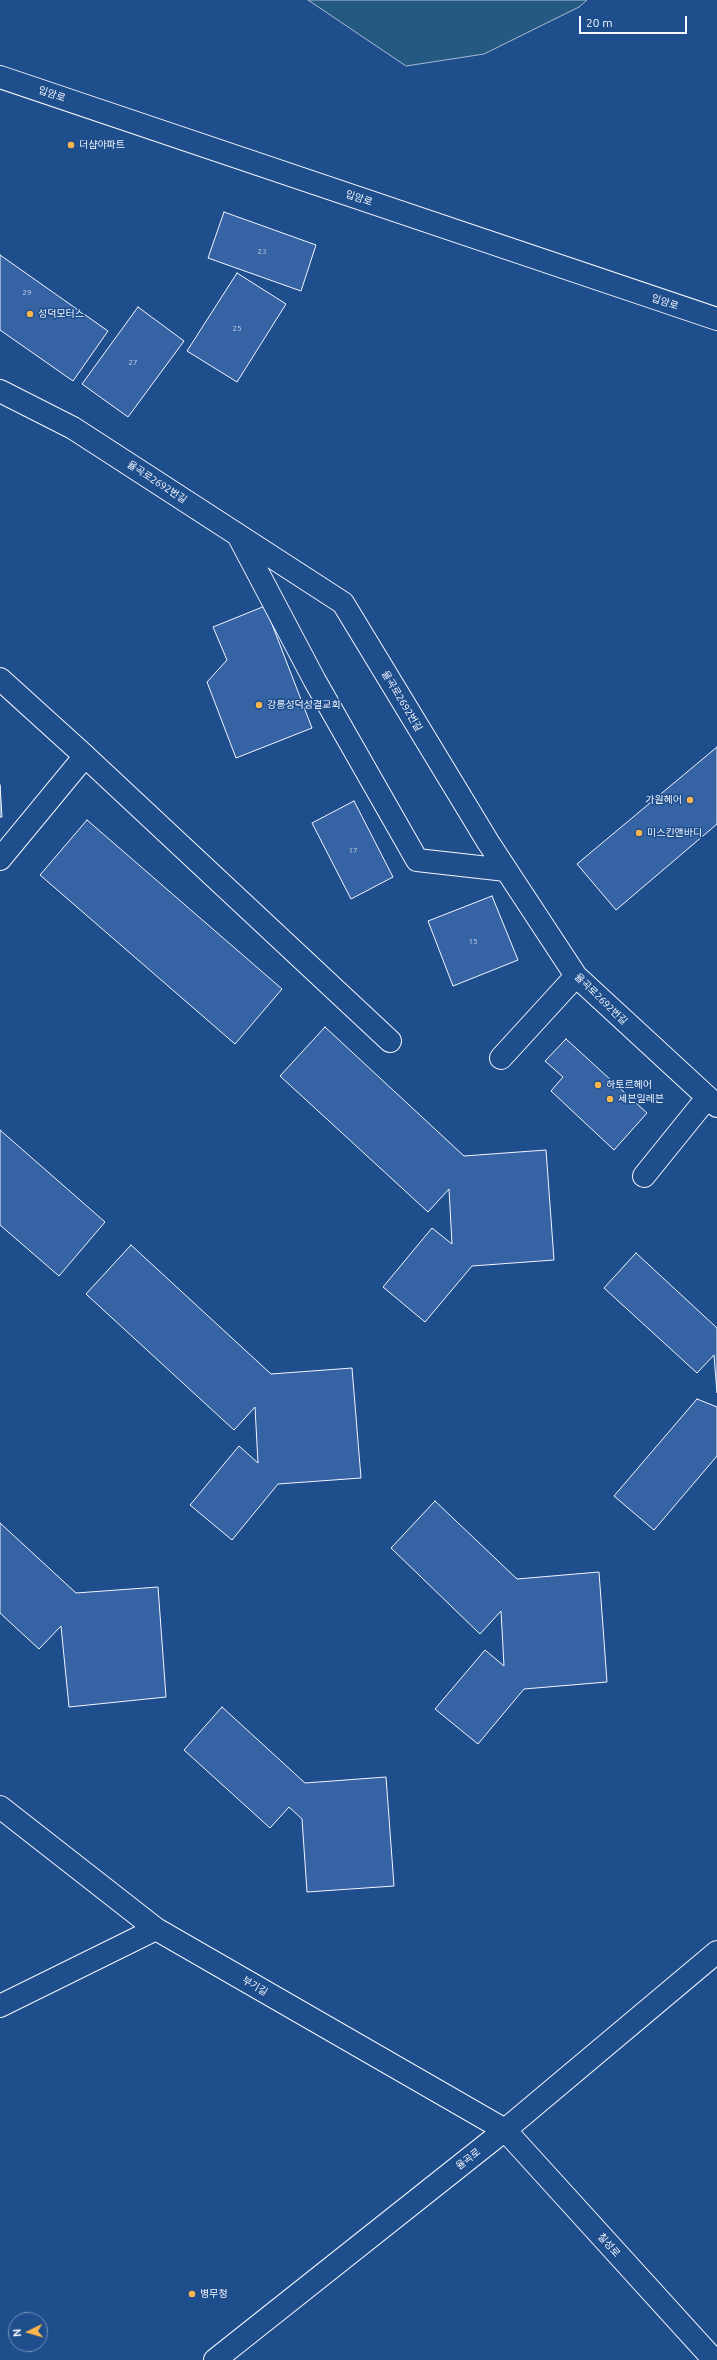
<!DOCTYPE html>
<meta charset="utf-8">
<style>
body{margin:0}
#map{position:relative;width:717px;height:2360px;overflow:hidden;background:#1f4e8c;font-family:Ubuntu,sans-serif}
canvas{display:block}
.north{position:absolute;left:8px;top:2312px;width:40px;height:40px;box-sizing:border-box;background:#1f4e8c;border:1px solid #7391ba;border-radius:50%;rotate:265deg;font-size:11px;font-weight:700;line-height:16px;text-align:center;color:#f2f6ff}
.north::after{content:'';display:block;margin:auto;width:14px;height:18px;background:#ffb74d;clip-path:polygon(50% 0,100% 100%,50% 72%,0 100%)}
.scale{position:absolute;left:579px;top:16px;width:108px;height:18px;box-sizing:border-box;border:2px solid #f2f6ff;border-top:0;padding-left:5px;font-size:12px;line-height:14px;white-space:nowrap;color:#f2f6ff;-webkit-text-stroke:3px #1f4e8c;paint-order:stroke}
</style>
<div id="map">
<canvas width="717" height="2360"></canvas>
<div class="north">N</div>
<div class="scale">20 m</div>
</div>
<script>
const g = document.querySelector('canvas').getContext('2d');
g.lineJoin = 'round';
function fillPath(path, color) { g.fillStyle = color; g.fill(path, 'evenodd'); }
const shape = rows => new Path2D(rows.map(r => 'M' + r).join(''));
function strokePath(path, color, width, dash) { g.strokeStyle = color; g.lineWidth = width; g.lineCap = dash ? 'butt' : 'round'; g.setLineDash(dash || []); g.stroke(path); }
function write(font, color, halo, rows, align = 'center') {
  g.font = font + ' Ubuntu,"Noto Sans KR",sans-serif'; g.lineWidth = 3; g.setLineDash([]); g.textBaseline = 'middle'; g.strokeStyle = halo; g.fillStyle = color; for (const [text, x, y, turn = 0] of rows) {
    g.save(); g.translate(x, y); g.rotate((+turn || 0) * Math.PI / 180); g.textAlign = isNaN(turn) ? turn : align; if (halo) g.strokeText(text, 0, 0); g.fillText(text, 0, 0); g.restore();
  }
}
const green = shape([
 [308,0,587,0,579,7,484,54,406,66,308,0]
]);
fillPath(green, '#245a82');
strokePath(green, '#a8bbd7', 1);
const building = shape([
 [224,212,316,245,301,291,208,258,224,212],
 [0,255,108,331,73,381,0,330,0,255],
 [237,273,286,304,237,382,187,351,237,273],
 [138,307,184,341,128,417,82,384,138,307],
 [265,606,312,728,236,758,207,682,227,660,213,627,265,606],
 [717,747,717,824,616,910,577,864,717,747],
 [0,785,2,817,0,817,0,785],
 [354,801,393,877,351,899,312,823,354,801],
 [87,820,282,989,235,1044,40,875,87,820],
 [492,896,518,960,453,986,428,921,492,896],
 [325,1027,464,1156,546,1150,554,1260,472,1266,425,1322,383,1287,432,1228,452,1244,449,1189,428,1212,280,1076,325,1027],
 [566,1039,647,1113,614,1150,551,1091,563,1077,545,1061,566,1039],
 [0,1130,105,1222,59,1276,0,1225,0,1130],
 [131,1245,271,1374,352,1368,361,1478,278,1484,232,1540,190,1505,239,1446,258,1463,255,1407,234,1430,86,1294,131,1245],
 [636,1253,717,1328,717,1393,714,1355,697,1373,604,1288,636,1253],
 [697,1399,717,1407,717,1456,654,1530,614,1496,697,1399],
 [435,1501,517,1579,599,1572,607,1682,524,1689,478,1744,435,1709,485,1650,504,1666,501,1611,480,1634,391,1548,435,1501],
 [0,1523,76,1593,158,1587,166,1697,69,1707,61,1626,39,1649,0,1613,0,1523],
 [222,1707,305,1783,386,1777,394,1886,307,1892,302,1819,289,1807,270,1828,184,1750,222,1707]
]);
fillPath(building, '#3563a3');
strokePath(building, '#f2f6ff', 1);
const minor = shape([
 [0,77,717,319],
 [0,391,73,428,343,603,488,842,576,976,717,1106],
 [238,535,315,681,417,860,506,870],
 [0,679,85,756,0,859],
 [85,756,390,1041],
 [501,1058,576,976],
 [644,1176,707,1098],
 [0,1807,156,1929],
 [0,2006,156,1929,505,2130,714,2360],
 [215,2360,505,2130,717,1952]
]);
strokePath(minor, '#f2f6ff', 24);
strokePath(minor, '#1f4e8c', 22);
for (const [x, y, r, color] of [
 [71,145,4,"#ffb74d"],
 [30,314,4,"#ffb74d"],
 [259,705,4,"#ffb74d"],
 [690,800,4,"#ffb74d"],
 [639,833,4,"#ffb74d"],
 [598,1085,4,"#ffb74d"],
 [610,1099,4,"#ffb74d"],
 [192,2294,4,"#ffb74d"]
]) { const dot = new Path2D(); dot.arc(x, y, r, 0, 2 * Math.PI); g.fillStyle = color; g.fill(dot); strokePath(dot, '#1f4e8c', 1.5); }
write('8px', '#c3d1e8', null, [
 ["23",262,251],
 ["29",27,292],
 ["25",237,328],
 ["27",133,362],
 ["17",353,850],
 ["15",473,941]
]);
write('10px', '#f2f6ff', '#1f4e8c', [
 ["입암로",52,94,19],
 ["입암로",359,198,19],
 ["입암로",665,302,19],
 ["율곡로2692번길",157,482,33],
 ["율곡로2692번길",402,701,59],
 ["율곡로2692번길",601,999,44],
 ["부기길",255,1986,30],
 ["율곡로",468,2159,-38],
 ["칠성로",609,2245,48]
]);
write('10px', '#f2f6ff', '#1f4e8c', [
 ["더샵아파트",79,145],
 ["성덕모터스",38,314],
 ["강릉성덕성결교회",267,705],
 ["가원헤어",682,800,"right"],
 ["미스킨앤바디",647,833],
 ["하토르헤어",606,1085],
 ["세븐일레븐",618,1099],
 ["병무청",200,2294]
], 'left');
</script>
